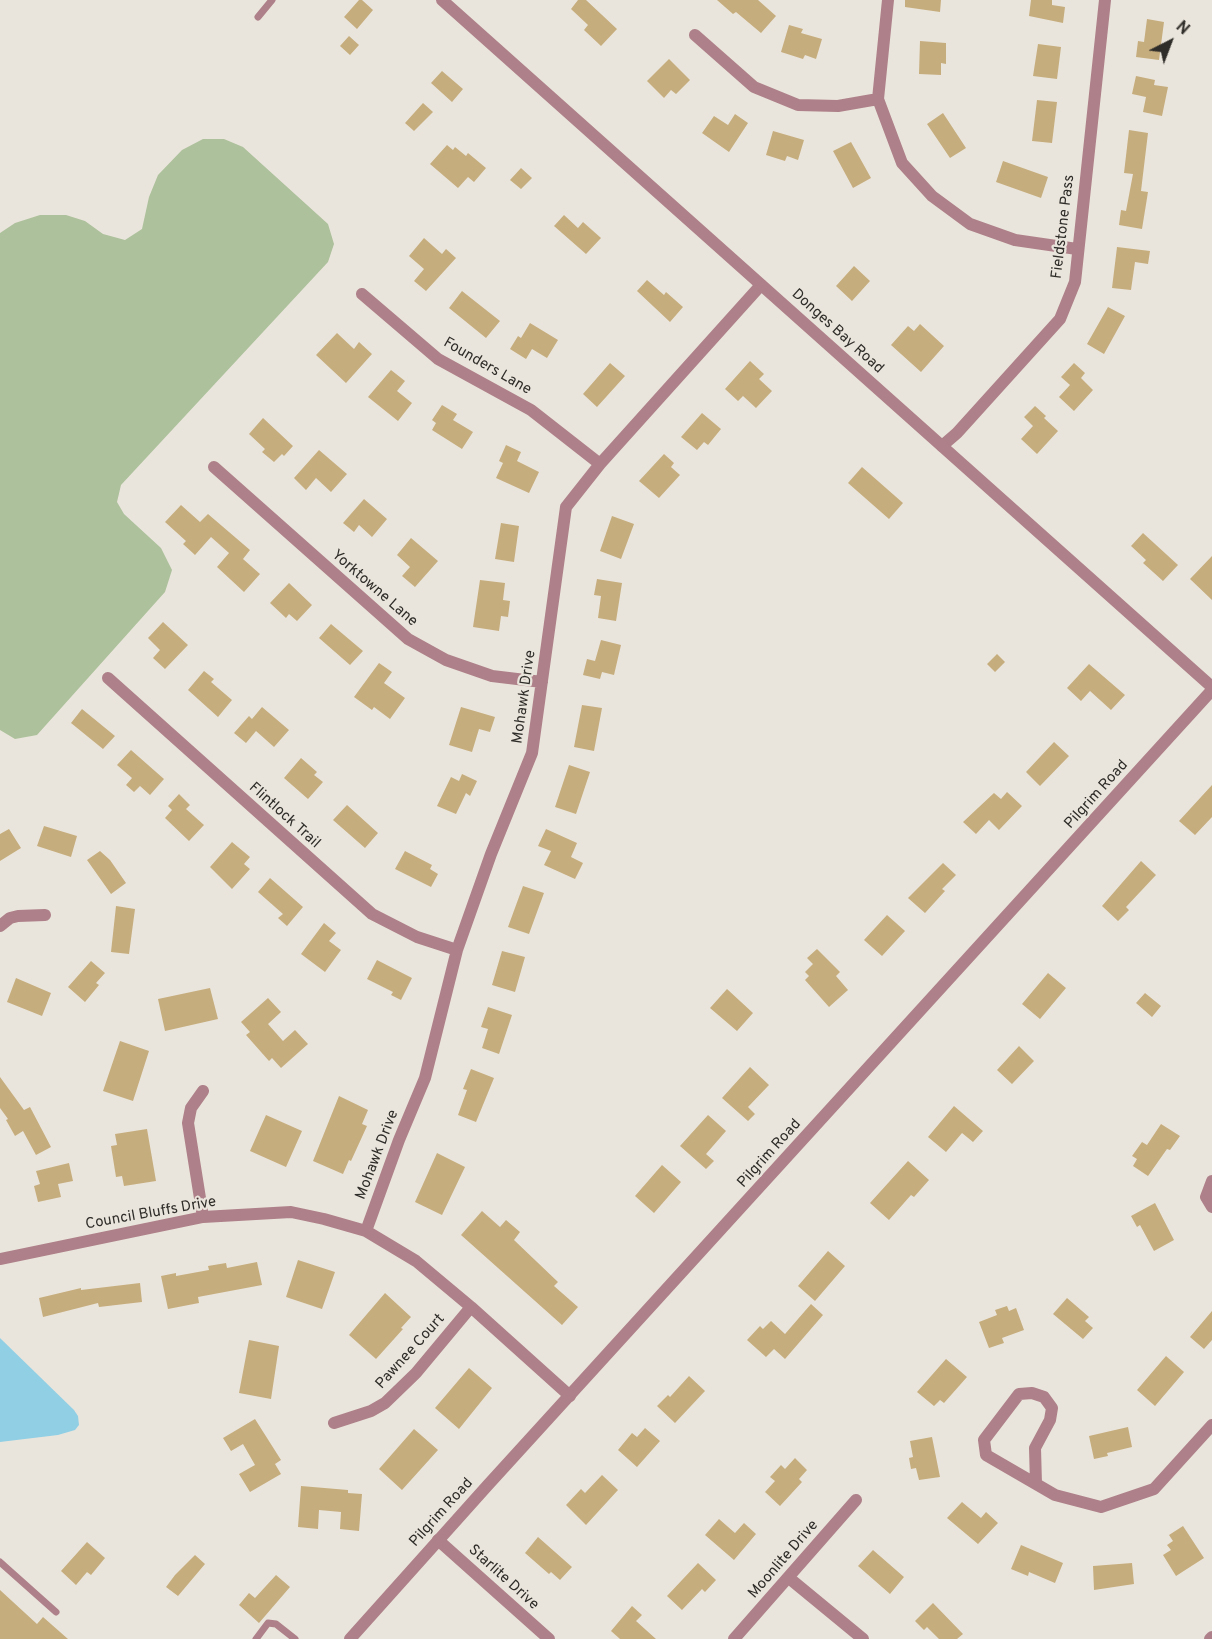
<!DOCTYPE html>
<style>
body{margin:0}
#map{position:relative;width:1212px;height:1639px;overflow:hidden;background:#eae5dc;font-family:Overpass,sans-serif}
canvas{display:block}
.north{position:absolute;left:1140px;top:12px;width:60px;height:60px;-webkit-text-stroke:4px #eae5dc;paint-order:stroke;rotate:42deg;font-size:16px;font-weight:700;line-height:24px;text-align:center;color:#2f2d29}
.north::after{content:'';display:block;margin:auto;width:21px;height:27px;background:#2f2d29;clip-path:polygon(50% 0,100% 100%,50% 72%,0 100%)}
</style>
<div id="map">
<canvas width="1212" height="1639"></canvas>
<div class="north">N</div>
</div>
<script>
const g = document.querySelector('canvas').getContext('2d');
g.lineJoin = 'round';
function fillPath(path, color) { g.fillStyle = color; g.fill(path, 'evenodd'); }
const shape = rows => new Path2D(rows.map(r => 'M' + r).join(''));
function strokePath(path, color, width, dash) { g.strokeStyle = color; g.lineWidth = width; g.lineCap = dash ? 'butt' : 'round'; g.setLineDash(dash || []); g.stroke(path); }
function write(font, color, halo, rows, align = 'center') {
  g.font = font + ' Overpass,sans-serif'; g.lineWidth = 4.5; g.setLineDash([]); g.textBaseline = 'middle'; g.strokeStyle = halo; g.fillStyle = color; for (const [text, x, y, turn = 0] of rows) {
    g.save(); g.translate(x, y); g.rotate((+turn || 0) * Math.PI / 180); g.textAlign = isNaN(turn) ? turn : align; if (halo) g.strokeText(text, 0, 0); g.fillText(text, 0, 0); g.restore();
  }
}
fillPath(shape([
 [203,139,224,139,243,147,328,224,334,244,328,262,121,485,117,502,124,514,161,548,172,570,165,592,37,735,15,739,0,730,0,233,15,223,40,215,66,215,85,221,103,234,125,240,142,229,149,197,158,175,182,150]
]), '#adc19c');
fillPath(shape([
 [0,1338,74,1410,78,1416,79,1425,75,1430,58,1435,0,1442]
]), '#91cfe5');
fillPath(shape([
 [359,0,362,0,373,10,357,29,344,17],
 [578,0,586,0,617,29,601,46,584,30,588,25,571,9],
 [717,0,758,0,776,16,761,33,736,12,733,14],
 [905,0,941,0,940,12,905,7],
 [1031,0,1052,0,1052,5,1065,7,1063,23,1029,16],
 [1147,19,1164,22,1159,60,1136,57,1138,41,1144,42],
 [789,25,803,29,801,33,822,39,816,59,805,55,803,59,781,52],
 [349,36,359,45,350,55,340,46],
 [920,41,946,43,946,64,941,63,941,75,919,74],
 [1038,44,1061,47,1057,79,1033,76],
 [669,59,690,80,676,94,671,90,664,98,647,81],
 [442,71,463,89,452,102,431,83],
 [1136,76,1155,80,1154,85,1168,87,1162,116,1143,112,1146,97,1132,94],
 [1037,100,1057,102,1052,143,1032,141],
 [423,103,433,112,414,131,405,123],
 [943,113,966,148,950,158,927,124],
 [735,114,748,123,729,152,702,133,714,116,728,125],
 [1129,130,1148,133,1141,191,1148,192,1142,229,1119,225,1121,210,1126,211,1133,174,1124,173],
 [773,131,804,140,798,160,787,156,785,161,766,155],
 [851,142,871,178,853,188,833,151],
 [447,145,453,150,455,147,466,156,468,153,486,168,474,182,468,177,458,188,430,164],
 [1003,161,1048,177,1041,198,996,182],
 [521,168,532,178,521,189,510,180],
 [564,215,578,228,583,222,601,238,586,254,554,226],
 [424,238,442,254,446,249,456,258,426,291,414,281,424,269,409,256],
 [1117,247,1150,251,1148,264,1135,262,1131,290,1112,288],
 [854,266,870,281,852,301,836,286],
 [647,280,664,295,666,292,683,307,670,322,637,291],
 [462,291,500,321,486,338,449,308],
 [1108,307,1125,316,1104,354,1087,344],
 [530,323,558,340,547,358,532,349,526,359,510,349,518,336,521,338],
 [920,324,944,346,921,372,891,345,908,326,914,331],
 [337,333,354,349,359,342,372,354,346,383,316,355],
 [750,361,764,374,759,379,772,391,756,408,743,396,738,401,725,389],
 [610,363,625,376,597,407,583,394],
 [1074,363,1085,373,1081,378,1093,390,1074,411,1059,397,1070,385,1061,377],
 [391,370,405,381,397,391,412,403,398,421,368,397],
 [442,405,457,414,453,420,473,432,462,449,432,430,436,423,432,420],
 [1035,406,1046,416,1044,418,1058,431,1037,454,1021,439,1033,426,1024,417],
 [702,413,721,429,708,445,704,442,697,450,681,437],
 [263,418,293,446,284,456,282,454,274,462,262,452,265,449,249,434],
 [506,445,521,452,517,461,539,472,529,493,496,478,503,463,499,461],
 [319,450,347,474,331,492,316,478,306,490,294,478],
 [664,454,674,463,671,467,680,475,659,498,639,481],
 [862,467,903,503,889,519,848,483],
 [364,499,387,519,372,537,359,525,354,532,343,523],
 [181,505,200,522,208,514,250,550,243,559,260,574,244,592,217,567,229,553,211,537,195,555,183,544,186,541,165,522],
 [612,516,634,524,621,559,600,551],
 [501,523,519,526,514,562,495,559],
 [1143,533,1178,565,1163,581,1143,563,1146,560,1131,546],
 [411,538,438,561,415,587,402,576,410,567,397,555],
 [1212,556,1212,600,1190,579],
 [597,579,622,583,616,621,598,618,601,596,594,595],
 [480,580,505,583,503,600,510,601,508,617,501,616,499,631,473,627],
 [289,583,312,605,297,621,289,614,286,618,270,603],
 [163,622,188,645,165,669,153,658,160,650,148,638],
 [331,624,363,651,350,665,319,638],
 [601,640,621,645,614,675,602,672,600,679,583,675,587,659,595,661],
 [997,654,1005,662,995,672,987,664],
 [379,663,392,672,384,683,405,698,390,719,374,707,372,710,354,697],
 [1089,664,1125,695,1111,710,1090,691,1081,701,1067,688],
 [204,671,214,679,211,682,232,700,218,717,188,690],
 [582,705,602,708,594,751,574,747],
 [262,707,289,730,274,747,256,731,246,743,234,733,249,716,252,719],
 [461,707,495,717,490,732,479,729,472,752,449,745],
 [82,709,115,736,103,749,71,723],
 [1054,742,1069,756,1040,786,1026,772],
 [131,750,164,779,150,795,140,786,134,792,126,785,132,778,117,765],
 [301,758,317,772,314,775,323,782,308,799,284,778],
 [569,765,590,772,576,814,555,807],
 [462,774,477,781,470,796,466,793,456,814,437,806,451,777,459,781],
 [1212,785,1212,817,1195,835,1179,821],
 [1007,792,1022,806,999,830,989,820,976,834,963,822,994,793,1001,799],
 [179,794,190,805,186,809,204,825,189,841,165,818,172,810,168,806],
 [347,805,378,833,365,848,333,820],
 [44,826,77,836,71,857,37,846],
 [9,829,21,848,0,861,0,834],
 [546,829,577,843,571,857,583,863,575,879,544,865,551,851,538,846],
 [232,842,250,857,244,864,250,869,232,889,210,867],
 [100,851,110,860,126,883,111,894,87,860],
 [405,851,432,865,430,869,438,874,431,887,395,869],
 [1141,861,1156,875,1126,907,1129,910,1118,921,1102,906],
 [943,863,956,875,942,889,945,891,925,913,908,898],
 [270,878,303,907,287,926,278,918,283,914,258,892],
 [523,886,544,893,529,934,508,927],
 [116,906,135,909,129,954,111,952],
 [887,915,905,931,882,956,864,940],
 [324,923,336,933,329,941,341,950,325,972,301,954],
 [817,949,840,972,836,976,848,990,829,1007,805,980,809,976,805,972,813,964,807,958],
 [502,951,525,957,515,992,492,985],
 [377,960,412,978,401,1000,391,995,393,992,367,979],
 [91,961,105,973,96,983,99,985,85,1002,68,987],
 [1048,973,1066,988,1040,1019,1022,1004],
 [16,978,51,993,42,1016,7,1002],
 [210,988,218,1019,165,1031,158,999],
 [727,989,753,1013,737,1031,710,1008],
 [1145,993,1161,1006,1152,1017,1136,1003],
 [268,998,281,1012,268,1024,283,1041,295,1030,308,1044,281,1068,272,1058,269,1061,246,1035,250,1032,241,1022],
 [488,1007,512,1015,499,1054,482,1048,488,1029,481,1027],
 [120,1041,149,1051,133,1101,103,1091],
 [1019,1046,1034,1061,1012,1084,997,1070],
 [750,1067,769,1085,748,1107,755,1114,748,1121,722,1098],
 [471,1069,494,1078,476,1122,458,1115,467,1090,463,1089],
 [0,1077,24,1110,30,1107,51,1147,36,1155,23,1131,15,1136,6,1120,8,1119,0,1108],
 [339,1096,368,1110,362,1124,367,1126,351,1161,349,1160,343,1174,313,1161],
 [954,1106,983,1131,973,1142,962,1133,946,1152,928,1137],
 [266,1115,302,1131,286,1167,250,1151],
 [708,1115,726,1131,706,1154,714,1161,706,1169,680,1146],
 [1161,1124,1180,1136,1170,1150,1167,1149,1148,1176,1133,1166,1137,1159,1132,1156,1142,1142,1147,1145],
 [147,1129,156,1181,124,1186,122,1176,116,1177,111,1146,117,1145,115,1134],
 [437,1153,465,1167,442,1215,415,1202],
 [908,1161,929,1180,914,1197,911,1195,889,1220,870,1203],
 [69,1163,73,1181,58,1184,61,1197,38,1202,34,1186,40,1184,36,1171],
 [662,1165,681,1182,654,1213,635,1196],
 [1155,1203,1174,1240,1154,1251,1140,1225,1137,1227,1131,1216],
 [482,1211,500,1227,506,1220,520,1232,514,1240,558,1282,554,1286,578,1307,562,1325,461,1235],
 [828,1251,845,1266,815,1301,798,1286],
 [298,1260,335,1272,322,1309,286,1297],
 [257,1262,262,1285,198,1297,199,1303,168,1309,161,1276,176,1273,176,1276,209,1270,208,1266,226,1263,227,1268],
 [140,1283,142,1302,99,1307,98,1303,43,1317,39,1298,81,1288,81,1290],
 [385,1293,411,1317,401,1328,403,1329,376,1359,349,1335],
 [1067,1298,1089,1317,1085,1321,1093,1328,1083,1339,1053,1314],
 [811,1304,823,1315,785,1359,774,1349,766,1357,747,1340,760,1326,763,1329,771,1321,785,1334],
 [1007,1306,1009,1311,1016,1308,1024,1330,1002,1338,1004,1343,989,1348,979,1322,997,1315,995,1310],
 [1212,1311,1212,1340,1204,1349,1190,1337],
 [249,1340,279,1346,271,1399,239,1393],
 [1166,1356,1184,1372,1155,1406,1137,1390],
 [946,1359,967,1377,944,1403,940,1400,934,1406,917,1392],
 [469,1368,492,1388,459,1429,435,1408],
 [689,1376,705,1391,675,1423,657,1406,668,1395,670,1397],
 [255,1419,281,1460,275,1464,281,1474,250,1492,239,1474,255,1465,243,1444,231,1451,223,1438],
 [1128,1427,1132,1447,1107,1453,1108,1456,1094,1459,1089,1436],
 [645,1428,660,1441,637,1467,618,1450,632,1433,637,1437],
 [414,1429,438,1450,402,1490,379,1469],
 [932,1437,940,1477,919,1480,916,1468,911,1469,909,1458,913,1457,910,1441],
 [795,1458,807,1470,799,1479,802,1482,780,1506,765,1492,775,1481,770,1477,781,1465,785,1469],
 [602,1475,618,1490,586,1525,566,1505,581,1489,585,1493],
 [301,1486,348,1490,348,1493,362,1494,359,1531,340,1529,341,1512,319,1510,318,1529,298,1527],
 [962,1502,981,1518,986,1512,998,1523,978,1544,947,1518],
 [719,1519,735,1533,744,1523,756,1534,734,1560,705,1535],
 [1183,1526,1204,1558,1176,1576,1163,1555,1171,1550,1167,1545,1173,1541,1169,1535],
 [538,1537,572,1567,560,1580,551,1572,549,1574,525,1553],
 [87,1542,105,1558,91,1575,87,1572,76,1585,61,1571],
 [1021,1545,1063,1563,1055,1583,1029,1572,1028,1576,1011,1569],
 [873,1550,904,1577,890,1594,858,1566],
 [195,1555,205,1564,178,1596,166,1587,175,1575],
 [698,1563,716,1580,705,1592,702,1589,682,1610,667,1596],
 [1132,1563,1134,1584,1094,1590,1093,1566],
 [276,1575,290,1587,259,1623,239,1605,249,1593,255,1598],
 [0,1590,37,1624,43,1617,68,1639,0,1639],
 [933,1603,963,1634,957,1639,939,1639,927,1627,924,1630,915,1621],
 [632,1606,642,1615,636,1621,656,1639,620,1639,611,1631]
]), '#c6ad7d');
strokePath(shape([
 [258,17,272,0],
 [0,1562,56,1612],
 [256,1639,268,1623,276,1624,295,1639]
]), '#ae8089', 7);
strokePath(shape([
 [888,0,878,99,902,163,932,196,970,224,1015,240,1077,249],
 [695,35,754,87,798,105,838,106,878,99],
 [362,294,438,359,531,410,600,464],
 [942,446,957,433,1060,319,1075,282,1105,0],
 [214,467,408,639,446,660,492,676,542,682],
 [108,678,372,914,417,937,457,950],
 [0,926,10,918,18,916,45,915],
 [1212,1181,1206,1197,1212,1207],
 [203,1217,188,1123,191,1108,203,1091],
 [366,1231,399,1140,425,1078,457,950,491,854,532,753,566,507,600,464,761,285],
 [1,1259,203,1217,291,1212,324,1219,366,1231,416,1261,471,1307,570,1396],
 [334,1423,371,1411,385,1403,416,1373,471,1307],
 [1036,1484,1035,1448,1050,1420,1052,1408,1044,1397,1032,1393,1019,1394,984,1440,986,1455,1055,1495,1101,1507,1154,1489,1212,1425],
 [438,1540,549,1639],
 [789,1578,863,1639],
 [734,1639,856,1500],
 [1210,1639,1212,1637]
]), '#ae8089', 12);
strokePath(shape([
 [442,0,1212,687],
 [350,1639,487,1486,1212,690]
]), '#ae8089', 12);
write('15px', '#2f2d29', '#eae5dc', [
 ["Fieldstone Pass",1064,227,-83],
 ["Donges Bay Road",837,332,42],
 ["Founders Lane",487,367,30],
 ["Yorktowne Lane",374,589,41],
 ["Mohawk Drive",525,697,-82],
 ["Pilgrim Road",1097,795,-48],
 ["Flintlock Trail",284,816,42],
 ["Pilgrim Road",770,1154,-48],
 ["Mohawk Drive",378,1155,-69],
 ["Council Bluffs Drive",151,1214,-10],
 ["Pawnee Court",411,1352,-48],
 ["Pilgrim Road",442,1513,-48],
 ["Moonlite Drive",784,1560,-49],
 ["Starlite Drive",503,1578,42]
]);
</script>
